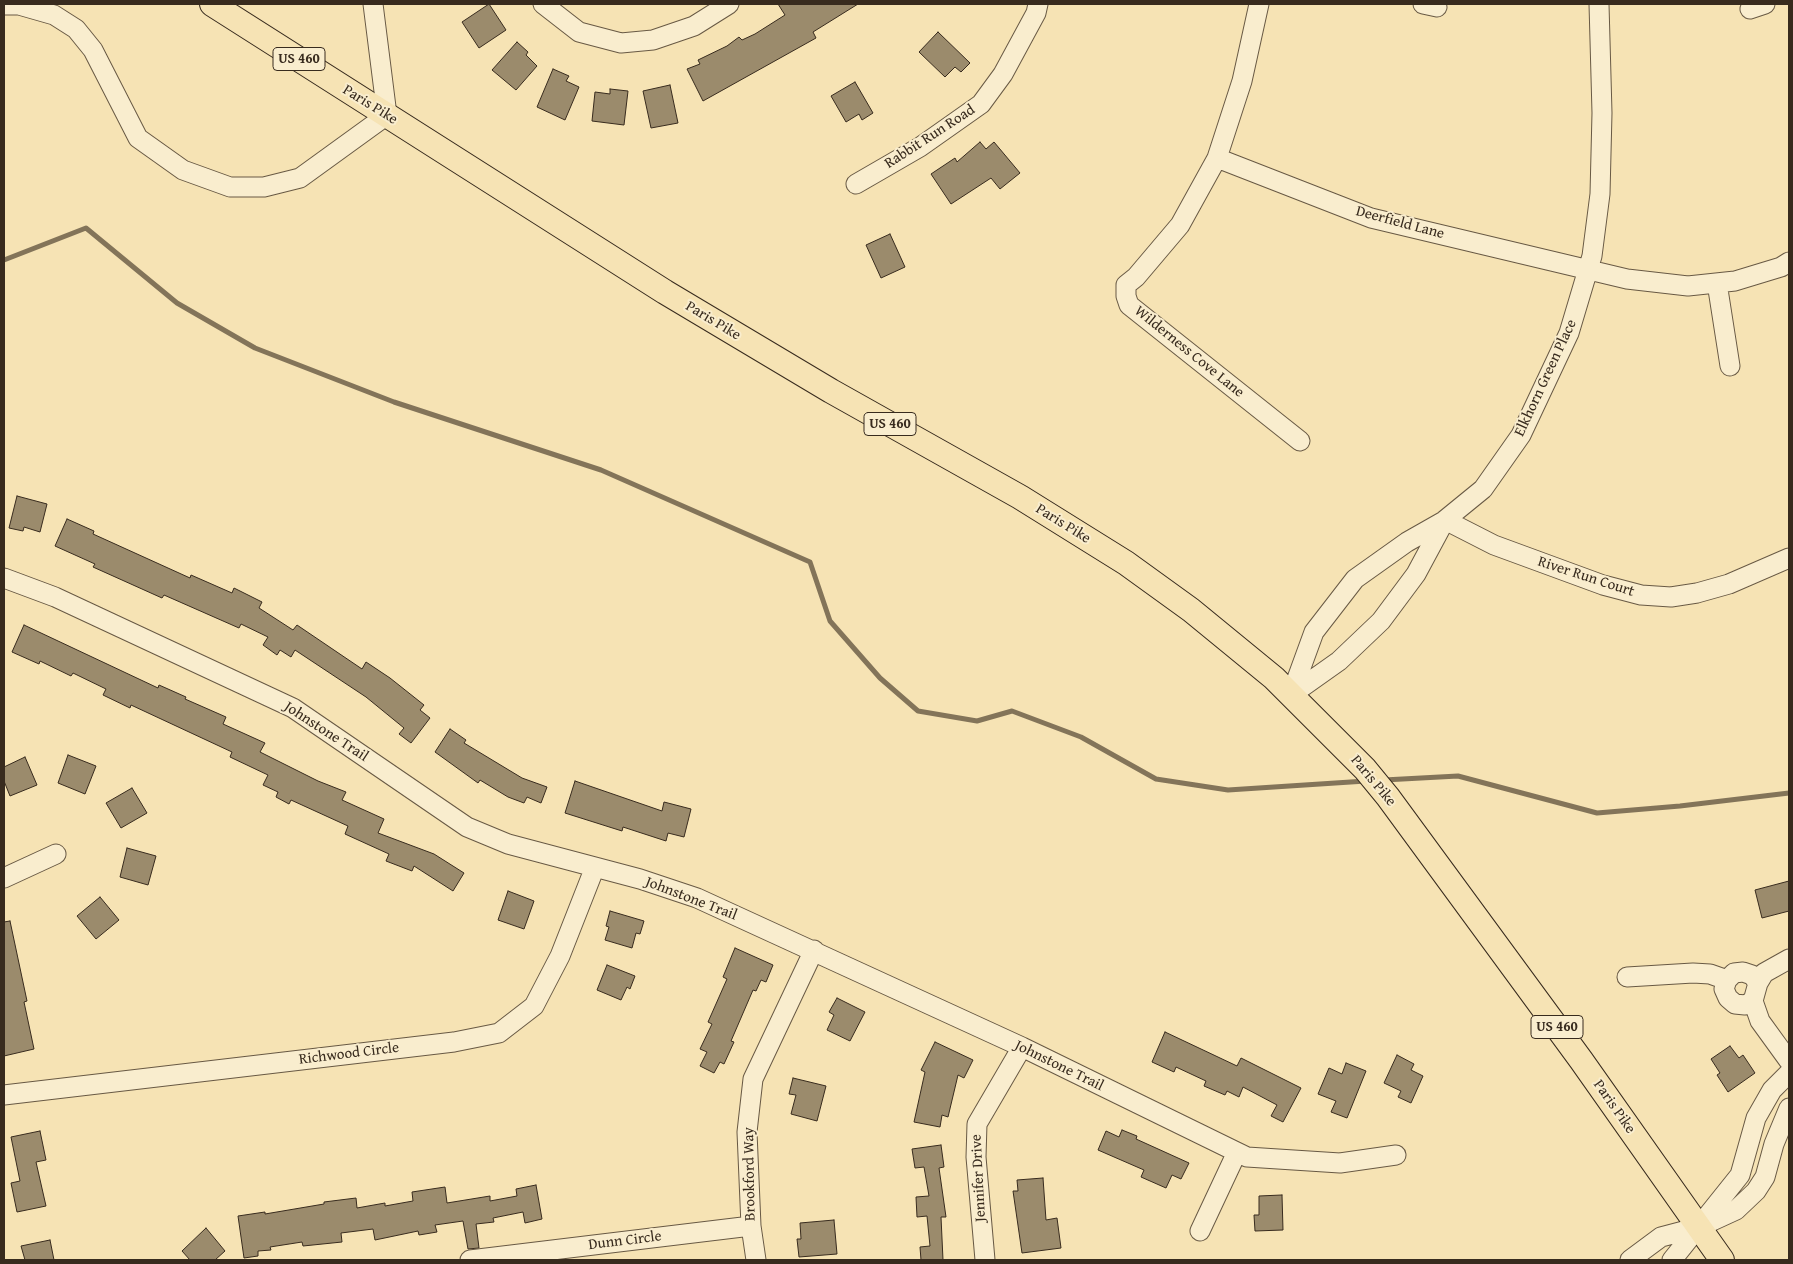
<!DOCTYPE html>
<style>
body{margin:0}
#map{position:relative;width:1793px;height:1264px;overflow:hidden;background:#f6e3b4;font-family:"Gentium Book Plus",serif}
canvas{display:block}
.frame{position:absolute;inset:0;border:5px solid #382b1e;pointer-events:none}
</style>
<div id="map">
<canvas width="1793" height="1264"></canvas>
<div class="frame"></div>
</div>
<script>
const g = document.querySelector('canvas').getContext('2d');
g.lineJoin = 'round';
const shape = rows => new Path2D(rows.map(r => 'M' + r).join(''));
function strokePath(path, color, width, dash) { g.strokeStyle = color; g.lineWidth = width; g.lineCap = dash ? 'butt' : 'round'; g.setLineDash(dash || []); g.stroke(path); }
function fillPath(path, color) { g.fillStyle = color; g.fill(path, 'evenodd'); }
function write(font, color, halo, rows, align = 'center') {
  g.font = font + ' "Gentium Book Plus",serif'; g.lineWidth = 4; g.setLineDash([]); g.textBaseline = 'middle'; g.strokeStyle = halo; g.fillStyle = color; for (const [text, x, y, turn = 0] of rows) {
    g.save(); g.translate(x, y); g.rotate((+turn || 0) * Math.PI / 180); g.textAlign = isNaN(turn) ? turn : align; if (halo) g.strokeText(text, 0, 0); g.fillText(text, 0, 0); g.restore();
  }
}
strokePath(shape([
 [4,260,86,228,177,303,255,348,394,402,601,470,810,562,830,621,880,678,918,711,977,721,1012,711,1081,737,1156,779,1228,790,1366,781],
 [1384,780,1458,776,1597,813,1680,806,1789,793]
]), '#837459', 5);
const building = shape([
 [489,4,506,30,479,48,462,22,489,4],
 [778,4,858,4,813,32,816,38,703,101,687,69,700,64,698,60,727,46,739,37,742,40,755,34,785,15,778,4],
 [938,32,970,63,961,72,955,67,945,77,919,52,938,32],
 [517,42,528,52,526,55,537,66,516,90,492,70,517,42],
 [553,69,569,76,566,81,579,87,565,120,537,107,553,69],
 [855,82,873,113,862,120,859,114,846,122,831,96,855,82],
 [670,85,678,123,651,128,643,91,670,85],
 [610,89,628,91,624,125,592,121,595,92,610,94,610,89],
 [980,142,986,149,994,142,1020,173,1000,189,991,178,951,204,931,174,955,158,957,162,980,142],
 [890,234,905,267,881,278,866,245,890,234],
 [17,496,47,504,40,532,24,527,23,531,9,528,17,496],
 [67,519,94,531,93,534,190,578,191,575,232,593,234,588,262,602,259,608,293,630,297,625,362,669,366,662,390,678,424,705,420,710,430,718,411,743,399,734,404,728,366,697,295,650,291,657,280,650,277,655,263,645,268,637,241,624,239,628,164,595,162,598,93,567,95,564,55,546,67,519],
 [24,625,158,688,159,685,186,697,185,699,226,717,223,724,265,743,260,752,318,781,346,792,342,800,384,819,378,833,434,854,464,873,453,891,414,866,412,871,386,861,389,854,345,834,348,826,291,800,289,804,276,797,278,792,263,785,268,775,230,757,232,752,131,705,130,708,103,695,106,689,73,673,71,676,40,661,39,664,12,652,24,625],
 [450,729,466,740,464,743,522,778,547,787,541,803,527,797,524,803,508,797,480,780,478,783,435,752,450,729],
 [68,755,96,766,85,794,58,783,68,755],
 [25,757,37,785,10,796,4,781,4,767,25,757],
 [575,781,662,811,664,802,691,809,684,837,668,833,666,841,623,827,622,831,565,813,575,781],
 [132,788,147,813,121,828,106,803,132,788],
 [127,848,156,856,148,885,120,877,127,848],
 [1789,881,1789,911,1762,918,1755,890,1789,881],
 [508,891,534,901,524,929,498,920,508,891],
 [100,897,119,920,96,939,77,916,100,897],
 [610,911,644,921,640,934,636,933,632,948,605,940,609,927,606,926,610,911],
 [10,921,27,1001,24,1002,34,1049,4,1056,4,922,10,921],
 [735,948,773,965,766,982,761,980,756,991,753,990,731,1041,734,1042,724,1064,720,1062,714,1073,700,1066,707,1052,700,1049,712,1024,708,1022,727,979,723,977,735,948],
 [607,965,635,976,630,989,627,987,621,1000,597,990,607,965],
 [837,998,865,1012,850,1041,827,1030,834,1015,829,1012,837,998],
 [1165,1032,1237,1066,1241,1058,1301,1088,1283,1122,1271,1116,1277,1105,1243,1087,1239,1097,1227,1091,1225,1095,1204,1086,1206,1081,1176,1067,1174,1072,1152,1062,1165,1032],
 [935,1042,973,1060,964,1078,958,1075,948,1117,942,1115,940,1127,914,1122,925,1072,921,1070,935,1042],
 [1730,1046,1739,1058,1743,1055,1755,1073,1728,1092,1717,1075,1720,1073,1711,1059,1730,1046],
 [1397,1055,1414,1064,1411,1070,1423,1076,1411,1103,1398,1097,1401,1091,1384,1083,1397,1055],
 [1346,1063,1366,1071,1347,1118,1331,1112,1336,1101,1318,1094,1329,1068,1342,1074,1346,1063],
 [793,1078,826,1086,817,1121,791,1114,796,1095,789,1094,793,1078],
 [1122,1130,1137,1136,1136,1139,1189,1163,1181,1179,1172,1175,1166,1188,1141,1177,1144,1170,1098,1150,1106,1131,1119,1137,1122,1130],
 [40,1131,46,1160,36,1162,46,1206,17,1212,11,1183,20,1181,11,1137,40,1131],
 [941,1145,944,1167,939,1168,946,1217,941,1217,943,1260,921,1260,920,1247,930,1246,927,1216,917,1217,916,1197,929,1196,924,1167,915,1168,912,1149,941,1145],
 [1043,1178,1046,1220,1057,1218,1061,1248,1022,1253,1013,1191,1018,1191,1017,1180,1043,1178],
 [536,1185,542,1219,525,1223,523,1212,493,1218,494,1222,476,1224,479,1248,468,1249,463,1221,435,1225,437,1232,419,1235,418,1231,375,1240,373,1229,341,1233,342,1242,303,1246,302,1242,270,1247,271,1250,258,1251,258,1256,244,1258,238,1216,265,1212,265,1214,324,1204,324,1202,356,1198,357,1208,385,1203,385,1206,413,1201,412,1192,445,1187,447,1203,490,1196,490,1201,517,1196,516,1189,536,1185],
 [1282,1195,1283,1230,1255,1231,1254,1215,1259,1215,1259,1196,1282,1195],
 [834,1220,837,1254,799,1257,797,1239,801,1239,800,1223,834,1220],
 [206,1228,225,1251,215,1260,190,1260,182,1251,206,1228],
 [50,1240,54,1260,25,1260,21,1246,50,1240]
]);
fillPath(building, '#9b8b6c');
strokePath(building, '#382b1e', 1);
const minor = shape([
 [543,4,579,32,621,43,653,40,694,26,729,4],
 [1259,4,1242,81,1217,158,1180,225,1136,277,1126,285,1126,296,1129,305,1300,441],
 [1423,4,1437,7],
 [4,5,19,5,54,15,76,29,93,50,138,138,183,170,230,187,264,187,300,178,387,115,373,4],
 [1750,9,1765,4],
 [1217,158,1371,218,1627,279,1688,286,1735,281,1781,267,1789,262],
 [856,184,920,147,981,104,1003,74,1036,13,1038,4],
 [1717,283,1730,366],
 [1445,520,1494,545,1603,585,1641,595,1671,597,1697,593,1729,584,1789,558],
 [4,578,55,597,293,708,467,827,508,844,640,879,697,898,1022,1047,1247,1157,1340,1163,1396,1155],
 [1291,695,1339,661,1381,621,1416,574,1445,520,1483,489,1521,435,1569,333,1592,256,1600,194,1602,113,1599,4],
 [1291,695,1314,632,1355,579,1407,542,1444,521],
 [4,878,56,854],
 [1789,959,1764,973,1758,983,1753,1001,1760,1021,1789,1061],
 [1627,977,1693,973,1710,974,1727,980],
 [1753,1001,1745,1005,1735,1004,1728,998,1724,989,1727,980,1734,973,1743,972,1752,975,1758,983],
 [4,1095,454,1042,499,1033,534,1006,560,956,595,867],
 [1200,1231,1237,1152],
 [470,1260,751,1226],
 [756,1260,751,1226,747,1132,753,1079,814,950],
 [985,1260,976,1157,977,1124,1022,1047],
 [1630,1260,1661,1237,1699,1227,1736,1210,1756,1191,1765,1177,1774,1144,1789,1108],
 [1672,1260,1740,1175,1756,1118,1772,1090,1789,1073]
]);
const major = shape([
 [212,4,665,292,831,391,1020,497,1126,563,1191,610,1274,678,1365,769,1388,797,1581,1060,1722,1260]
]);
strokePath(minor, '#685944', 21);
strokePath(major, '#382b1e', 26);
strokePath(minor, '#f9edce', 19);
strokePath(major, '#f6e3b4', 24);
for (const [x, y, w] of [
 [299,59,52],
 [890,424,52],
 [1557,1027,52]
]) { const box = new Path2D(); box.roundRect(x - w / 2, y - 11.5, w, 23, 4); g.fillStyle = '#f9edce'; g.fill(box); strokePath(box, '#382b1e', 1); }
write('bold 14px', '#382b1e', null, [
 ["US 460",299,59],
 ["US 460",890,424],
 ["US 460",1557,1027]
]);
write('15px', '#382b1e', '#f9edce', [
 ["Paris Pike",370,105,32],
 ["Rabbit Run Road",930,137,-33],
 ["Deerfield Lane",1400,223,15],
 ["Paris Pike",713,321,31],
 ["Wilderness Cove Lane",1189,352,39],
 ["Elkhorn Green Place",1546,378,-65],
 ["Paris Pike",1063,524,32],
 ["River Run Court",1586,577,18],
 ["Johnstone Trail",326,732,33],
 ["Paris Pike",1373,781,50],
 ["Johnstone Trail",691,899,21],
 ["Richwood Circle",349,1054,-7],
 ["Johnstone Trail",1059,1066,26],
 ["Paris Pike",1614,1107,55],
 ["Brookford Way",750,1174,-91],
 ["Jennifer Drive",979,1178,-93],
 ["Dunn Circle",625,1241,-7]
]);
</script>
